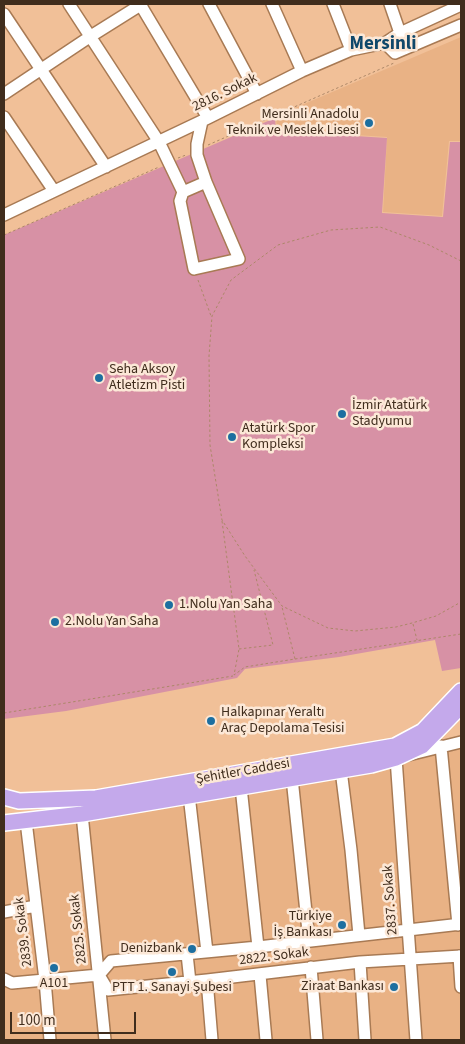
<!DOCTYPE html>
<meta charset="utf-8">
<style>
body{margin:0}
#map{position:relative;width:465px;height:1044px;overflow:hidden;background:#f1c098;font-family:"Source Sans 3",sans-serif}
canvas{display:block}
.frame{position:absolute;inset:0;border:5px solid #402d1d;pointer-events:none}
.scale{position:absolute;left:10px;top:1012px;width:126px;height:22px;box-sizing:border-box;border:2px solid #402d1d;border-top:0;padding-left:6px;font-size:15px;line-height:18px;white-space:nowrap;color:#402d1d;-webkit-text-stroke:4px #fce8d7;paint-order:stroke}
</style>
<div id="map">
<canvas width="465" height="1044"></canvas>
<div class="frame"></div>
<div class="scale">100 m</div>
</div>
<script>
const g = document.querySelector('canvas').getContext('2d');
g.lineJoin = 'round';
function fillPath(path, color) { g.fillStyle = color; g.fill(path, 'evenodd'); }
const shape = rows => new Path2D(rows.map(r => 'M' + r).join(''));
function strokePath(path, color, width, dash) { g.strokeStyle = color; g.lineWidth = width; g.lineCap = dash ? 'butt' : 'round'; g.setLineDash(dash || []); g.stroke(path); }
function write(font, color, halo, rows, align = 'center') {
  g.font = font + ' "Source Sans 3",sans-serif'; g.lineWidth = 5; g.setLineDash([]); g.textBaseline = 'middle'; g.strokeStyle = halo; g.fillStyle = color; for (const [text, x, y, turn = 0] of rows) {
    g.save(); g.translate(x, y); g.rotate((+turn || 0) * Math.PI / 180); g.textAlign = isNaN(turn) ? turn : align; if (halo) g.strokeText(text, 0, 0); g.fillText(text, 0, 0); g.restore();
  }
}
fillPath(shape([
 [461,37,461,141,449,141,442,216,383,212,387,137,277,130,276,116],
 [461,741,461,1040,4,1040,4,830]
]), '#e9b285');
fillPath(shape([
 [275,118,276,131,387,138,382,213,443,217,450,142,461,142,461,668,442,671,435,640,339,657,245,669,237,678,66,711,4,719,4,235]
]), '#d791a5');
const minor = shape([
 [69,4,159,142,183,192,180,201,194,269,239,259,206,182,197,155,197,144,202,121],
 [140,4,208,118],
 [209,4,257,94],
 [272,4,302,71],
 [333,4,351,50],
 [390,4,400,33],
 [4,14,106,167],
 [385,43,395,53,461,25],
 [4,94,91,36,142,4],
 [4,117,54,191],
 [183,192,206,182],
 [4,215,208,118,302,71,351,50,385,43,400,33,461,5],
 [441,746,458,925],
 [341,770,351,850,359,935],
 [292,778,309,941],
 [241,787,258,947],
 [189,795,207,952],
 [82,814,105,1040],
 [26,821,45,980,50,1040],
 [4,912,36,906],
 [187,954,190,982],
 [459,956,461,987],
 [360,962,365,1040],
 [311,967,317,1040],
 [99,975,108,990,207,980,360,962,461,956],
 [260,975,266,1040],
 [4,979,12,983,99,975,111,961,258,947,461,924],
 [207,980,212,1040],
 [416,1040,396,758,461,742]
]);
const major = shape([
 [4,797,19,801,96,798,395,746,423,731,461,691],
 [4,823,82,814,371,765,396,758,422,746,461,706]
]);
strokePath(minor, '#a87a54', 14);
strokePath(major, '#fff', 18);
strokePath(shape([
 [208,145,394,63],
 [178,158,186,155],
 [4,235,159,167],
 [461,261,429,245,380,227,331,230,278,245,231,280,212,316,209,356,210,445,222,520,245,556,282,606,328,628,355,631,396,627,412,623,436,616,461,602],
 [198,280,211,316],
 [222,521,239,649,234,675,245,667,295,659,282,607],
 [413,624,417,640],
 [239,649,273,645,254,570],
 [295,659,461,634],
 [4,713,233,676]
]), '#ac8768', 1, [2.5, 2.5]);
strokePath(minor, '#fff', 11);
strokePath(major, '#c4a9eb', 15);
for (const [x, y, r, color] of [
 [369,123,5,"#1d6fa0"],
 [99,378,5,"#1d6fa0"],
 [342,414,5,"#1d6fa0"],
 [232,437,5,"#1d6fa0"],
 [169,605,5,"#1d6fa0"],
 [55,622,5,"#1d6fa0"],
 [211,721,5,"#1d6fa0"],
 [342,925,5,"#1d6fa0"],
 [192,949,5,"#1d6fa0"],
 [54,968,5,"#1d6fa0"],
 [172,972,5,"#1d6fa0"],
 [394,987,5,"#1d6fa0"]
]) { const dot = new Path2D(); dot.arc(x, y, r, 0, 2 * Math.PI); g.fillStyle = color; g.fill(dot); strokePath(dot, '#fce8d7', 2); }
write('14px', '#402d1d', '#fce8d7', [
 ["2816. Sokak",225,93,-26],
 ["Şehitler Caddesi",243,772,-10],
 ["2837. Sokak",391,900,-94],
 ["2825. Sokak",79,929,-96],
 ["2839. Sokak",24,932,-97],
 ["2822. Sokak",274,957,-7]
]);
write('14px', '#402d1d', '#fce8d7', [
 ["Mersinli Anadolu",359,115,"right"],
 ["Teknik ve Meslek Lisesi",359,131,"right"],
 ["Seha Aksoy",109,370],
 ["Atletizm Pisti",109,386],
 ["İzmir Atatürk",352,406],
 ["Stadyumu",352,422],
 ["Atatürk Spor",242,429],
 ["Kompleksi",242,445],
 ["1.Nolu Yan Saha",179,605],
 ["2.Nolu Yan Saha",65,622],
 ["Halkapınar Yeraltı",221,713],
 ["Araç Depolama Tesisi",221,729],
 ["Türkiye",332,917,"right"],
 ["İş Bankası",332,933,"right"],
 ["Denizbank",182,949,"right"],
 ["A101",54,984,"center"],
 ["Ziraat Bankası",384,987,"right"],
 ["PTT 1. Sanayi Şubesi",172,988,"center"]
], 'left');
write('bold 19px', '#10486a', '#fce8d7', [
 ["Mersinli",383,45]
]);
</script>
